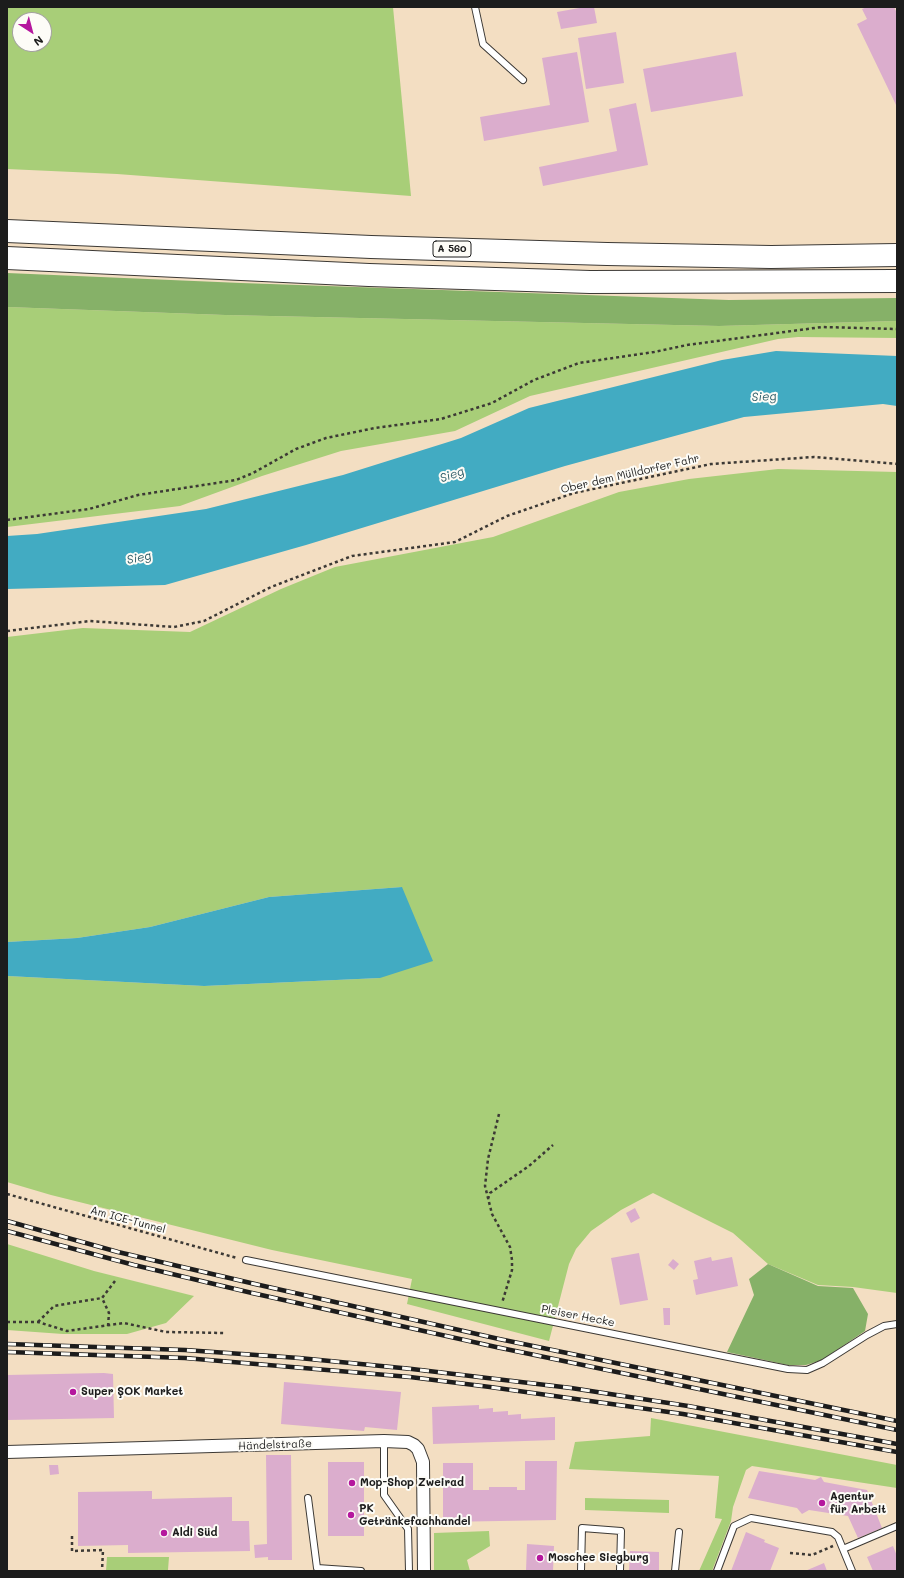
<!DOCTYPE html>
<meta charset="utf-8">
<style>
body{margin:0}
#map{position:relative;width:904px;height:1578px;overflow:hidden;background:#f3dec2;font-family:Mali,sans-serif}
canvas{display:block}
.frame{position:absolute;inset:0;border:8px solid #1c1c1c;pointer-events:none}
.north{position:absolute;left:12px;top:12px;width:40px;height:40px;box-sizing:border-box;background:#fdfcf7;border:1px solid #a3a29f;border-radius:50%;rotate:144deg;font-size:11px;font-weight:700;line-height:16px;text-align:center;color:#1c1c1c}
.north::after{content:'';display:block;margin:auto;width:14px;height:18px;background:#b5179e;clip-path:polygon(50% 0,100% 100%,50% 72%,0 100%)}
</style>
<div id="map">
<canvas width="904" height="1578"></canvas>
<div class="frame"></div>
<div class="north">N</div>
</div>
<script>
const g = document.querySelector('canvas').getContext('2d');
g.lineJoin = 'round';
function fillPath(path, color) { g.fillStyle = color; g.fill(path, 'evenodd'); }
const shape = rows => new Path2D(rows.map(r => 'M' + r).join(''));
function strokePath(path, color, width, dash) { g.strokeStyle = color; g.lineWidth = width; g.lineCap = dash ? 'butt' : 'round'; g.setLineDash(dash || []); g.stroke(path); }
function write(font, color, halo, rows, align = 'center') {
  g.font = font + ' Mali,sans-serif'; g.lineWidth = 4; g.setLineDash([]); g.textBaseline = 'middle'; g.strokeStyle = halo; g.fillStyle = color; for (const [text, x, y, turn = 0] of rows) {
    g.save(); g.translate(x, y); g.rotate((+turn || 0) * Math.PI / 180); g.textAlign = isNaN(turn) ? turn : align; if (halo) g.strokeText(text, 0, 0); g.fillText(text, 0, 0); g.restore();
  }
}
fillPath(shape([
 [7,7,393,7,411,196,117,174,7,169],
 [20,20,44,20,44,44,20,44],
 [7,307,225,315,719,326,897,321,897,338,798,337,778,339,530,396,455,431,341,451,262,476,180,506,7,527],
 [778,469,897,472,897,1293,853,1287,818,1285,768,1264,733,1233,653,1193,621,1210,591,1231,576,1249,569,1264,549,1341,407,1304,412,1279,272,1250,51,1195,7,1182,7,976,204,986,380,978,402,887,269,897,150,927,77,938,7,942,7,637,83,628,190,632,281,589,335,567,493,537,619,492,689,479],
 [7,1244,94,1271,194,1296,166,1323,127,1334,63,1334,7,1330],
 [651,1418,897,1465,897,1488,752,1466,746,1470,733,1507,731,1521,712,1571,699,1571,722,1519,715,1518,719,1476,569,1469,575,1442,650,1436],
 [585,1498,669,1500,669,1513,585,1510],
 [489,1531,490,1546,467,1560,470,1571,434,1571,434,1533],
 [107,1557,169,1557,168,1570,106,1571]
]), '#a8ce78');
fillPath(shape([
 [7,273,241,283,729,300,897,298,897,321,719,326,225,315,7,307],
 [768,1264,818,1286,853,1288,868,1314,865,1331,822,1360,806,1365,788,1365,727,1352,754,1295,749,1279]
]), '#86b168');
fillPath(shape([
 [776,351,897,356,897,406,883,404,744,417,565,466,306,545,165,585,7,589,7,536,37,534,206,509,343,475,461,438,529,408,722,360],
 [402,887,433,961,380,978,204,986,7,976,7,942,77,938,150,927,269,897]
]), '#42abc2');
fillPath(shape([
 [585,7,594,7,597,23,561,29,557,12],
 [867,7,894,7,897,13,897,107,857,24,867,19,862,9],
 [616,32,624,83,586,89,578,38],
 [577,52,589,122,484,141,480,117,550,105,542,58],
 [736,52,743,96,651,112,643,69],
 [636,103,648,165,543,186,539,167,617,151,609,109],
 [635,1208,640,1218,631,1223,626,1213],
 [639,1253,648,1300,620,1305,611,1258],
 [711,1257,712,1261,732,1257,738,1286,696,1295,693,1280,698,1279,694,1261],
 [673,1259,679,1264,674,1270,668,1265],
 [663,1308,670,1308,670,1325,664,1325],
 [104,1373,113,1374,114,1418,7,1420,7,1375],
 [284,1382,401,1392,397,1430,365,1427,364,1431,281,1424],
 [479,1405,479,1409,493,1408,493,1412,508,1411,508,1415,521,1414,521,1419,555,1417,555,1440,433,1444,432,1407],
 [266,1455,291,1455,292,1560,268,1560,268,1557,255,1558,254,1545,267,1544],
 [525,1461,557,1461,556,1520,443,1522,443,1463,473,1463,473,1490,489,1490,489,1487,517,1487,517,1490,525,1490],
 [328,1462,364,1462,364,1536,328,1536],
 [49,1465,58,1465,59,1474,50,1475],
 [759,1471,815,1480,821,1477,824,1482,867,1490,882,1528,858,1538,848,1516,809,1510,802,1514,797,1508,748,1498],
 [152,1491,152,1499,232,1497,232,1521,249,1521,250,1551,128,1553,128,1545,78,1546,78,1492],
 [746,1532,765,1540,764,1542,779,1548,770,1571,731,1571],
 [527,1544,554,1546,553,1571,526,1571],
 [893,1546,897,1556,897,1571,873,1571,867,1557],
 [630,1551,659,1552,659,1571,629,1571],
 [824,1563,827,1571,805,1571]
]), '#dbadcd');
const service = shape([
 [475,7,483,44,523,80],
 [246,1260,788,1369,807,1370,823,1363,867,1335,884,1326,897,1324],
 [384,1441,384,1495,408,1529,409,1571],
 [308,1498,317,1568,361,1571],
 [843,1549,897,1526],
 [581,1571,582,1528,621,1531,620,1571],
 [675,1571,679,1532],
 [717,1571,734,1526,751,1518,832,1532,838,1537,852,1571]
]);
const minor = shape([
 [7,1452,384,1441,408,1442,414,1445,418,1449,423,1462,424,1571]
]);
const motorway = shape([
 [7,231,371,247,607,254,771,257,897,255],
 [7,258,369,275,590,282,897,281]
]);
strokePath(service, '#3c3935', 8);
strokePath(minor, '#3c3935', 14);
strokePath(motorway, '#3c3935', 24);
strokePath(shape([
 [7,520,89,509,138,495,236,480,253,473,296,449,326,438,375,428,441,419,492,403,534,380,579,363,654,352,687,345,822,327,897,329],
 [7,631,90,621,174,627,204,621,271,587,352,556,455,542,507,516,574,493,711,464,814,457,897,464],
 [499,1114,488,1159,485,1186,492,1214,510,1247,512,1260,512,1270,502,1303],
 [7,1194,237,1258],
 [488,1199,490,1193,529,1166,553,1145],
 [7,1322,38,1322,67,1331,124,1323,166,1332,224,1333],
 [38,1322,54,1306,102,1298],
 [108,1326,109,1313,102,1298,115,1281],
 [72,1536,72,1551,103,1550,102,1571],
 [790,1553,812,1555,833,1546]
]), '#3c3935', 2.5, [3, 3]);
strokePath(service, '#fff', 6);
strokePath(minor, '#fff', 12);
strokePath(motorway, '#fff', 22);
const rail = shape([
 [7,1221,118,1252,255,1284,499,1339,897,1421],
 [7,1231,134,1265,252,1293,496,1347,897,1430],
 [7,1344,185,1350,299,1358,412,1369,571,1388,688,1406,897,1444],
 [7,1352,185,1358,410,1377,490,1387,683,1414,897,1452]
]);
strokePath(rail, '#1c1c1c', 4.5);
strokePath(rail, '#fdfcf7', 3, [9]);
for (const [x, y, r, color] of [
 [73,1392,4,"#b5179e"],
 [352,1483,4,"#b5179e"],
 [822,1503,4,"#b5179e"],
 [351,1515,4,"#b5179e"],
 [164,1533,4,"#b5179e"],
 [540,1558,4,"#b5179e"]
]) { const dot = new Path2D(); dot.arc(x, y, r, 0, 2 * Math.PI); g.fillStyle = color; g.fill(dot); strokePath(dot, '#fdfcf7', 1.5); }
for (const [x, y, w] of [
 [452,249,38]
]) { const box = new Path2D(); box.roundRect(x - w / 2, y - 8, w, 16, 3); g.fillStyle = '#fdfcf7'; g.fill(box); strokePath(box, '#1c1c1c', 1); }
write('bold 10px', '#1c1c1c', null, [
 ["A 560",452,249]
]);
write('11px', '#1c1c1c', '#fdfcf7', [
 ["Ober dem Mülldorfer Fahr",630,474,-13],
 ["Am ICE-Tunnel",128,1220,15],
 ["Pleiser Hecke",578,1316,11],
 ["Händelstraße",275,1445,-2]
]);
write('bold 11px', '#1c1c1c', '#fdfcf7', [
 ["Super ŞOK Market",81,1392],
 ["Mop-Shop Zweirad",360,1483],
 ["Agentur",830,1497],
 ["für Arbeit",830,1510],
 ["PK",359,1509],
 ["Getränkefachhandel",359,1522],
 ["Aldi Süd",172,1533],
 ["Moschee Siegburg",548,1558]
], 'left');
write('italic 12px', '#2d5c67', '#fdfcf7', [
 ["Sieg",764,397,-3],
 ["Sieg",452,475,-19],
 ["Sieg",139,558,-11]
]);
</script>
